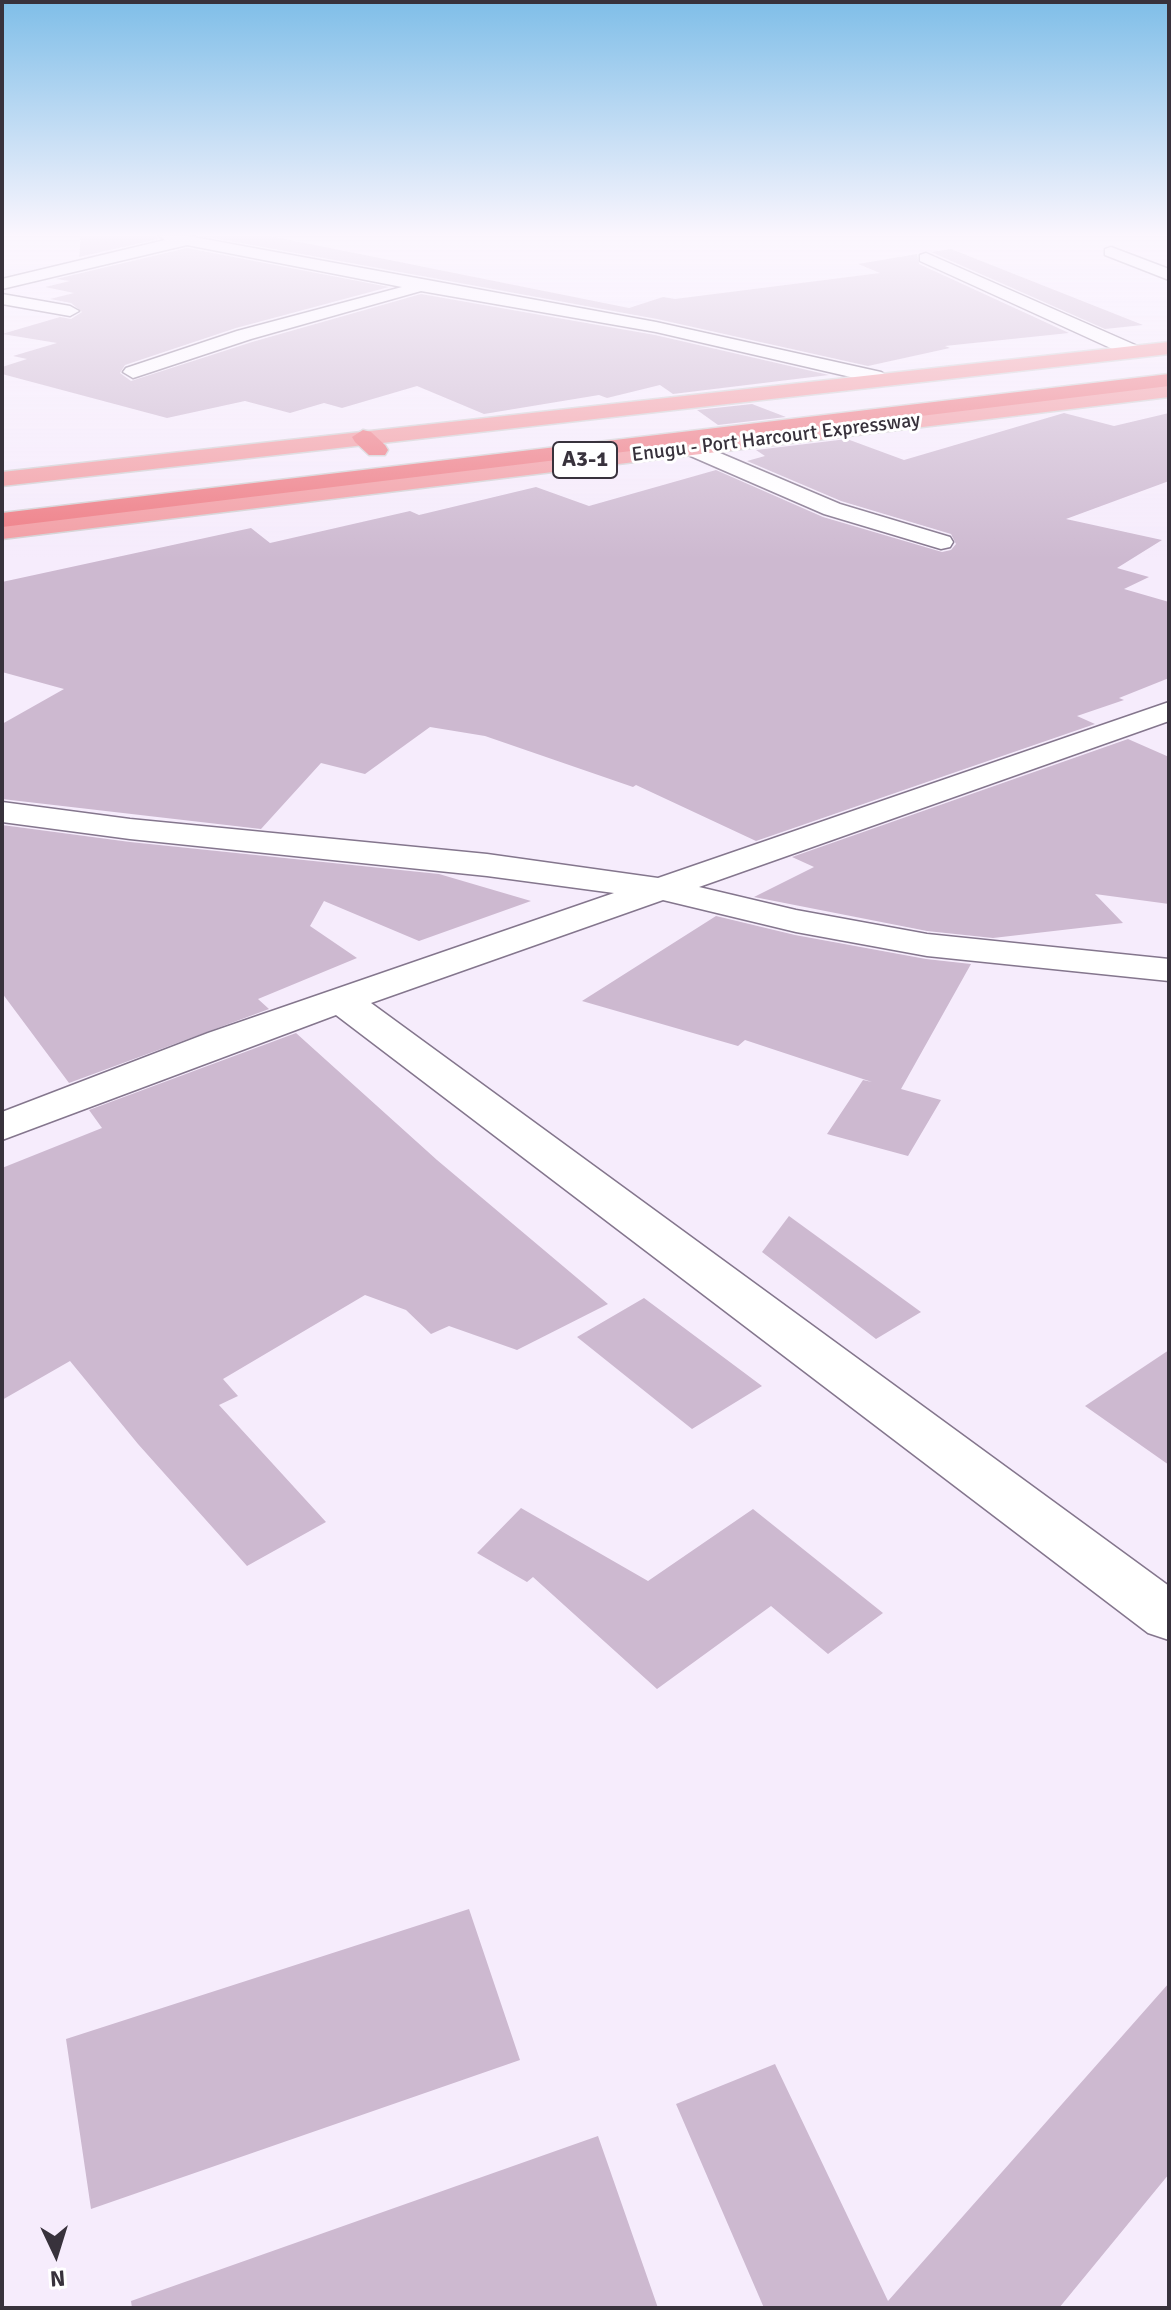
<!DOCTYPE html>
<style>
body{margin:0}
#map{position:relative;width:1171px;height:2310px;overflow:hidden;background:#f6ecfc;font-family:Signika,sans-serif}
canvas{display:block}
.frame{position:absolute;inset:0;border:4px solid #38323c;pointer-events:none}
.north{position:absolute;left:16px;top:2214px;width:80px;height:80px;-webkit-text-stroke:6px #fff;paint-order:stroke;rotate:176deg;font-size:22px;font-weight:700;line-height:32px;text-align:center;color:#38323c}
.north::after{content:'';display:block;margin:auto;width:28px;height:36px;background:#38323c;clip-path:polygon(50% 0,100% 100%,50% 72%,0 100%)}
</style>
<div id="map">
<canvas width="1171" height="2310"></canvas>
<div class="frame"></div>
<div class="north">N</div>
</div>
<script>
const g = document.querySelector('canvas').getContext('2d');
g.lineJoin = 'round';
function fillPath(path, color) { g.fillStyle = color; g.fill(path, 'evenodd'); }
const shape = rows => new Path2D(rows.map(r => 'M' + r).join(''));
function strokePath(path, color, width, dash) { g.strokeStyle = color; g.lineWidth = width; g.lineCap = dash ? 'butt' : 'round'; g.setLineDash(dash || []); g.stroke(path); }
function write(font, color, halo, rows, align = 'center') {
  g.font = font + ' Signika,sans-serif'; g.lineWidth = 6; g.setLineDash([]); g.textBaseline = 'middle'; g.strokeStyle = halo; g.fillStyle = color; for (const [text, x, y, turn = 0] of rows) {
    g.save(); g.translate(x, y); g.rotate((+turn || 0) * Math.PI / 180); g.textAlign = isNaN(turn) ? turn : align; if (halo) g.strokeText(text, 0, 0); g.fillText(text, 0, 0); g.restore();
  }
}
fillPath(shape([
 [81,236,156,236,158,239,79,257],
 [203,236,270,236,629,308,663,297,675,299,880,273,858,264,917,254,919,264,1069,333,945,346,950,348,868,366,657,319],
 [187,248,389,287,236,328,125,365,120,373,131,381,252,342,421,294,655,335,829,375,673,394,660,385,607,398,599,395,484,414,417,386,342,408,324,403,290,413,245,401,167,418,2,374,2,367,27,359,13,356,57,343,2,334,60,317,71,319,82,312,71,303,50,299,74,293,45,287,70,281,56,279],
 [951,249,1143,325,1105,329,931,252],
 [752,404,786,417,718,425,697,410],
 [1064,413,1114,426,1169,413,1169,481,1066,519,1162,540,1117,568,1149,577,1124,589,1169,602,1169,678,1119,698,1124,700,1077,716,1095,724,756,841,636,785,633,787,485,736,430,727,365,774,321,763,261,829,2,799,2,724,64,689,2,672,2,582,251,528,270,543,410,511,419,515,536,487,589,506,716,470,823,517,942,552,951,550,956,544,951,534,841,501,747,461,765,456,756,450,847,439,904,460],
 [1128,739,1169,757,1169,904,1095,894,1123,923,993,938,927,931,754,897,814,867,792,857],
 [2,825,130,842,439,874,531,901,419,941,324,901,310,926,357,958,258,999,269,1009,69,1083,2,993],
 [716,916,795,935,926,959,971,964,901,1089,941,1100,908,1156,827,1134,863,1080,872,1082,745,1040,738,1046,582,1001],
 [296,1033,437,1160,608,1304,517,1350,449,1326,431,1334,406,1310,365,1295,223,1379,238,1396,219,1405,326,1522,247,1566,138,1444,70,1361,2,1400,2,1168,102,1128,89,1110],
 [789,1216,921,1312,876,1339,762,1252],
 [644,1298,762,1386,692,1429,577,1337],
 [1169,1350,1169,1465,1085,1406],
 [521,1508,648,1581,753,1509,883,1613,828,1654,771,1606,657,1689,533,1577,527,1582,477,1553],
 [469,1909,520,2060,91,2209,66,2039],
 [1169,1983,1169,2174,1059,2308,764,2308,676,2104,775,2064,888,2301],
 [598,2136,658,2308,132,2308,131,2301]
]), '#cdb9d0');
const minor = shape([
 [159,236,188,236,656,322,881,372,891,378,881,384,656,332,421,291,251,339,133,378,123,372,126,368,237,331,402,287,187,245,2,289,2,279,165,240,159,236],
 [1111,247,1169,269,1169,280,1105,255,1105,249,1111,247],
 [926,253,1142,348,1145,352,1142,356,1128,356,920,261,920,255,926,253],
 [2,294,70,306,79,311,70,316,2,304,2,294],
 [694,442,840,504,950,537,953,542,950,547,941,549,824,514,686,454,683,449,694,442],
 [1169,702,1169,721,699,887,796,910,927,934,1169,959,1169,981,927,956,796,932,663,900,371,1003,1169,1586,1169,1640,1148,1633,336,1015,2,1140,2,1112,208,1033,614,893,487,876,130,839,2,822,2,802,130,819,487,854,658,878,1169,702]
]);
const primary = shape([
 [1169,342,1169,354,2,486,2,472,1169,342],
 [1169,385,1169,397,2,539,2,525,1169,385]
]);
const trunk = shape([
 [1169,374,1169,386,2,527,2,513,1169,374],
 [363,430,371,432,385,445,388,450,385,455,369,455,355,442,352,437,363,430]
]);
strokePath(minor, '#84768d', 3);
strokePath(primary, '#d3d2d4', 3);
strokePath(trunk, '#d3d2d4', 3);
fillPath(minor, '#fff');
fillPath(primary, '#f29ca2');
fillPath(trunk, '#ee7b83');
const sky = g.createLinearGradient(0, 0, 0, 559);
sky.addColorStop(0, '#7fbee8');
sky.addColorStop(0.42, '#fbf6fe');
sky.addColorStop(1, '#fbf6fe00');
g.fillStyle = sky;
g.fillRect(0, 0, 1171, 559);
write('20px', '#38323c', '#fff', [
 ["Enugu - Port Harcourt Expressway",776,438,-7]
]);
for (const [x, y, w] of [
 [585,460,64]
]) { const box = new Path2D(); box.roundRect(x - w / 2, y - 18, w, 36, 6); g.fillStyle = '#fff'; g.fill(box); strokePath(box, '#38323c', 2); }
write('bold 22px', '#38323c', null, [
 ["A3-1",585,460]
]);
</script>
